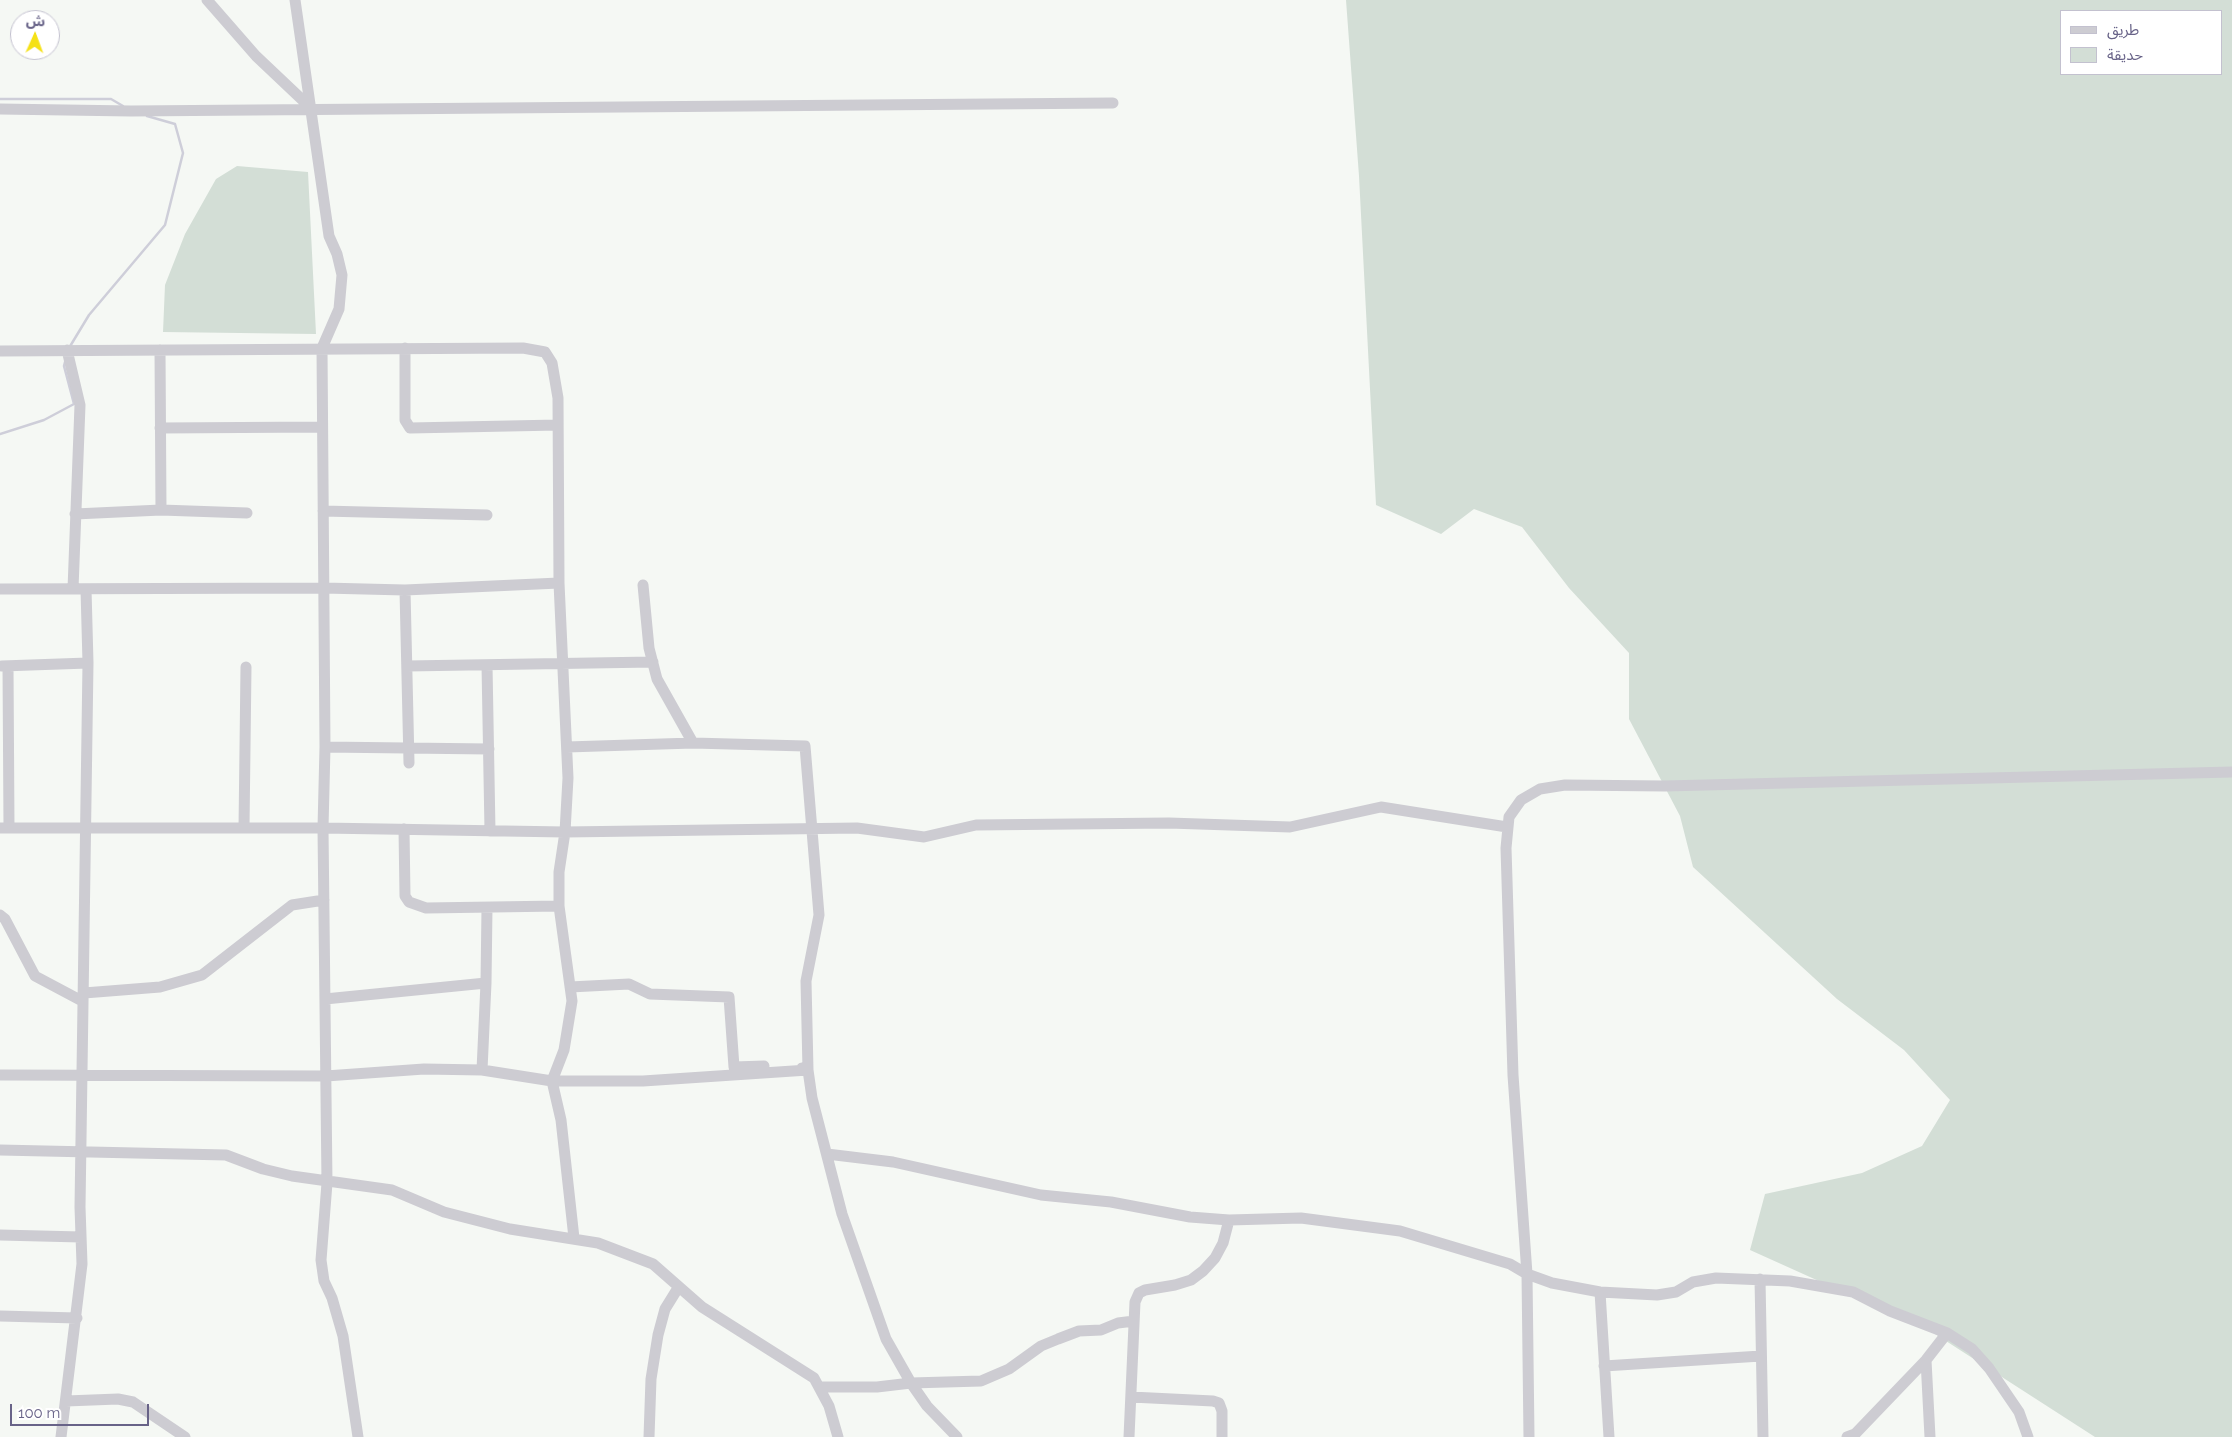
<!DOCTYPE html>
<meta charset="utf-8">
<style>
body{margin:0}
#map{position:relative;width:2232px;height:1437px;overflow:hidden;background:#f5f8f4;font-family:Raleway,"Noto Sans Arabic",sans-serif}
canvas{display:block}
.legend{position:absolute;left:2060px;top:10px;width:162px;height:65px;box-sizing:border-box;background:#fff;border:1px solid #c3c1cf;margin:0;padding:6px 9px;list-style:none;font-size:15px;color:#686388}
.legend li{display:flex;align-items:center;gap:10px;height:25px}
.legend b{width:25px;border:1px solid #c3c1cf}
.north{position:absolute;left:10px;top:10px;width:50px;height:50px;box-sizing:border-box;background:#fff;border:1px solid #c3c1cf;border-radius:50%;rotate:2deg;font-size:14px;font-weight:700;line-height:20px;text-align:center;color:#686388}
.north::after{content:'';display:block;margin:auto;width:18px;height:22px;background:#f5e116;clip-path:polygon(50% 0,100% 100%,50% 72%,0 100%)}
.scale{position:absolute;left:10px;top:1404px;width:139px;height:22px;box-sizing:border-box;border:2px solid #686388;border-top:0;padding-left:6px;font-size:15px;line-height:18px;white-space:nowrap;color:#686388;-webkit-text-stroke:4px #fff;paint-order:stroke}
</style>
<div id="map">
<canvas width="2232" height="1437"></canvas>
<ul class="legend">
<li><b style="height:6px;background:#cdccd2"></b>طريق</li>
<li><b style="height:14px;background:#d3ded6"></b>حديقة</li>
</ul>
<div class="north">ش</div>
<div class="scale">100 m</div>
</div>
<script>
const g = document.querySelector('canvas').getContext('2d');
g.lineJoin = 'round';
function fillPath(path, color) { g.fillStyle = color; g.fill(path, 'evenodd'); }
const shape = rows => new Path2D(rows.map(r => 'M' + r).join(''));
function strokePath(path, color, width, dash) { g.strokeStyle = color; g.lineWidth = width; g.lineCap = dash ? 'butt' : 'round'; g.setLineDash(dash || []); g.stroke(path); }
fillPath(shape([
 [1346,0,2232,0,2232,1437,2095,1437,1932,1332,1750,1250,1765,1194,1862,1173,1922,1146,1950,1100,1904,1050,1837,999,1693,867,1680,816,1629,719,1629,653,1569,588,1522,527,1474,509,1441,534,1376,505,1359,176],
 [2061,11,2221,11,2221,74,2061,74],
 [237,166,308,172,316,334,163,332,165,285,185,234,216,179]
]), '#d3ded6');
strokePath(shape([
 [0,99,111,99,123,106],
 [69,348,89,315,165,225,183,153,175,124,147,116],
 [0,434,44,420,74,404,64,366,65,362]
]), '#ceced9', 2.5);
strokePath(shape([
 [207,0,256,56,312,109],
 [295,0,329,236,337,254,342,275,339,309,322,348,325,747,323,828,327,1183,321,1260,324,1281,332,1298,343,1336,358,1437],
 [0,109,131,111,1113,103],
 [405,348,405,420,410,428,558,425],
 [67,350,80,405,73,589],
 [160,350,161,510],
 [0,351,523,348,545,352,552,363,558,398,559,583,568,778,565,832,559,872,559,906,572,1001,564,1050,552,1081,561,1120,574,1238],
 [160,428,322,427],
 [323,511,487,515],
 [75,514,161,510,247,513],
 [643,585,649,648,657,679,693,743,805,746,819,915,806,981,808,1070,802,1068],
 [0,589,324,588,405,590,559,583],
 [405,590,409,763],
 [487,665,490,831],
 [2,666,88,663],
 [8,666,9,828],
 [407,666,653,662],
 [325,747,489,749],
 [567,747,693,743],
 [0,828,323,828,565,832,857,828,924,837,976,825,1169,823,1290,827,1381,807,1507,827],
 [244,828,246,667],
 [404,829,405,896,409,902,426,908,559,906],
 [0,915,5,919,35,976,82,1001],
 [570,987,629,984,650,994,729,997,734,1067,764,1066],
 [84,993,160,987,202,975,292,905,324,900],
 [325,999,486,983,487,908],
 [482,1070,486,983],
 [0,1075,326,1076,424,1069,482,1070,552,1081,643,1081,808,1070,812,1098,842,1214,886,1339,911,1383,927,1406,957,1437],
 [0,1150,226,1155,263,1169,292,1176,392,1190,444,1212,510,1229,598,1243,653,1264,702,1307,814,1378,829,1406,838,1437],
 [827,1154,893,1162,1041,1195,1111,1202,1190,1217,1229,1220,1301,1218,1400,1231,1510,1264,1527,1274,1552,1283,1600,1292,1657,1295,1676,1292,1693,1282,1716,1278,1790,1281,1853,1292,1890,1311,1947,1333,1972,1349,1989,1368,2019,1412,2028,1437],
 [0,1235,81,1237],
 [1760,1279,1763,1437],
 [1600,1292,1609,1437],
 [0,1316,77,1318],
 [1926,1360,1930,1437],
 [1604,1366,1761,1356],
 [820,1387,877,1387,911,1383,981,1381,1009,1369,1041,1346,1058,1339,1079,1331,1101,1330,1118,1323,1134,1321],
 [1131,1397,1213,1401,1219,1403,1222,1411,1222,1437],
 [66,1401,118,1399,133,1402,185,1437],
 [61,1437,82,1264,80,1207,88,663,86,589],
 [649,1437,651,1379,658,1335,665,1309,678,1288],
 [1129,1437,1135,1302,1139,1293,1145,1290,1175,1285,1191,1280,1203,1271,1215,1258,1223,1243,1229,1220],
 [1529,1437,1527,1274,1513,1075,1506,848,1509,817,1521,800,1540,789,1565,785,1665,786,2232,772],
 [1847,1437,1855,1434,1926,1360,1947,1333]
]), '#cdccd2', 11);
</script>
